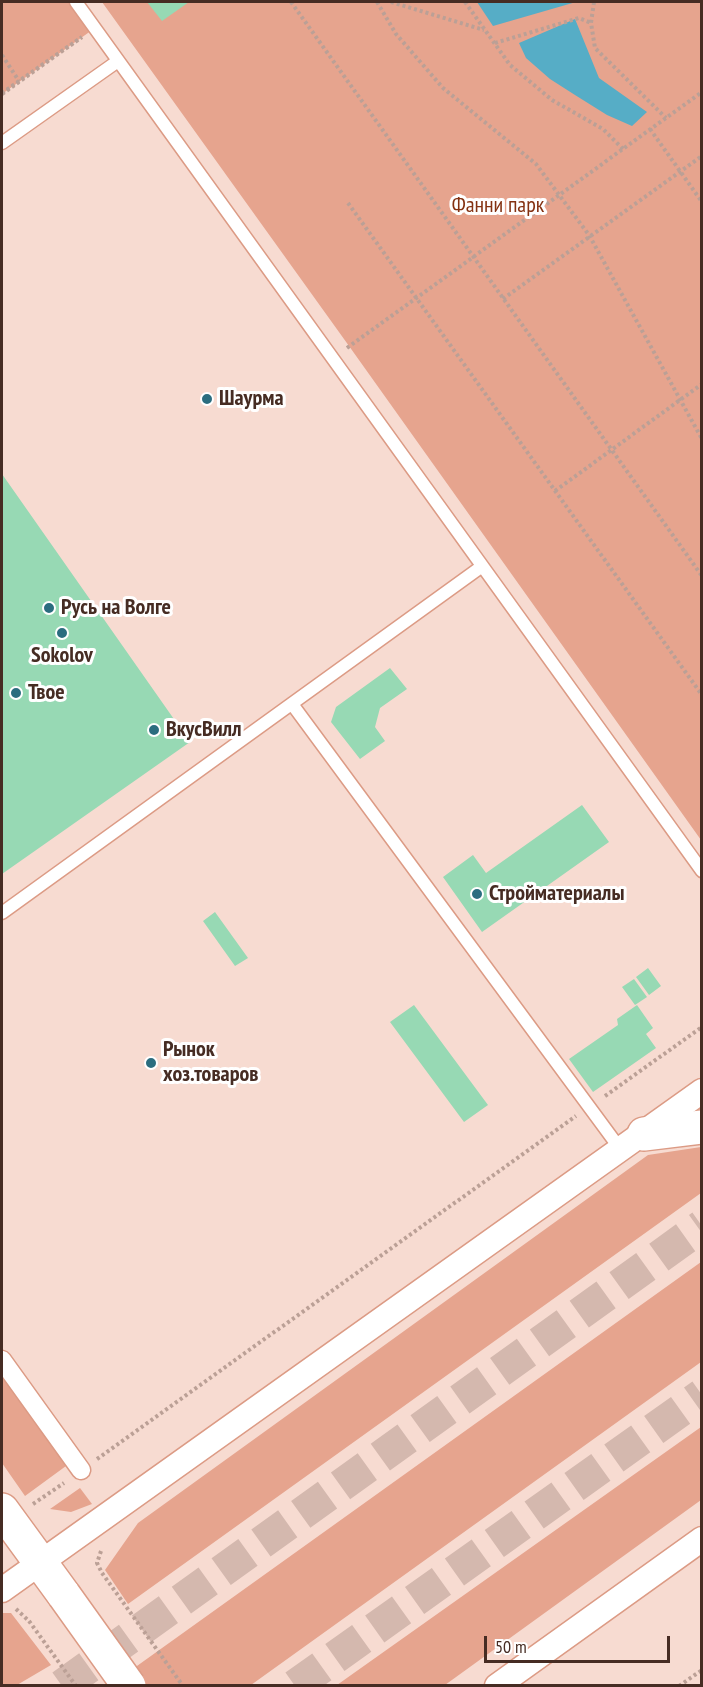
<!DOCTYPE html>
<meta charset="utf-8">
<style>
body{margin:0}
#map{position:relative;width:703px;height:1687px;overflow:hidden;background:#f7dbd1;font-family:"PT Sans Narrow",sans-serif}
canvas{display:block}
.frame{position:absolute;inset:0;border:3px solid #462c23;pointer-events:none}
.scale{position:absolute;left:484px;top:1636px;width:186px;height:27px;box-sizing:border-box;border:3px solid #462c23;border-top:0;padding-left:8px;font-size:18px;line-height:21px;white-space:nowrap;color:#462c23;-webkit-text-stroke:4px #fff;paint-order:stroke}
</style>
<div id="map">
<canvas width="703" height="1687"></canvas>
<div class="frame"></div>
<div class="scale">50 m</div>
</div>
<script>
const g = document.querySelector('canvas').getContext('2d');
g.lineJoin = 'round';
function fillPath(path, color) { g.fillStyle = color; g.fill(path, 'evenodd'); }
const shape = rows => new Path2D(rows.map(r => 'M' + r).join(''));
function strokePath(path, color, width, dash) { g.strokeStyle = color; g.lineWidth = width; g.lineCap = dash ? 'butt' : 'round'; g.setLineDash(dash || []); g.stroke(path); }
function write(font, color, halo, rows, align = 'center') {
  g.font = font + ' "PT Sans Narrow",sans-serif'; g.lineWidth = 6; g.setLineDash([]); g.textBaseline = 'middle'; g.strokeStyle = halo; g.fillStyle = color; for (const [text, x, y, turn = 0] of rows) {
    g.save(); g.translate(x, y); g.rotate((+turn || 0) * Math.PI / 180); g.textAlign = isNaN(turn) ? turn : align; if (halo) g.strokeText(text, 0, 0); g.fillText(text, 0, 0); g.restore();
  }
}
fillPath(shape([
 [2,2,76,2,95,28,2,94],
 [102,2,701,2,701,840,349,346],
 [701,1147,701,1193,128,1604,105,1570,138,1523,648,1155],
 [701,1262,701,1362,251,1685,109,1686],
 [2,1376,66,1466,25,1496,2,1463],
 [701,1427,701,1500,445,1685,337,1685],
 [80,1488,92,1504,71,1512,50,1509],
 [2,1613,11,1613,51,1665,17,1685,2,1685]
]), '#e6a48e');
fillPath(shape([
 [477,2,576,2,493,26],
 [575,19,599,78,647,112,632,126,607,115,575,95,550,79,526,58,519,43]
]), '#56adc6');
fillPath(shape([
 [147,2,189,2,162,21],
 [2,474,190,742,2,874],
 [390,668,407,689,380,708,375,727,385,741,360,759,331,722,336,707],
 [582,805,609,842,482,932,443,877,473,855,486,873],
 [215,912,248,958,235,966,203,921],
 [648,968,661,986,649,995,636,977],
 [634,979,647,997,635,1005,622,987],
 [414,1005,488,1105,464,1122,390,1022],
 [637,1005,653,1028,646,1034,656,1048,593,1092,569,1059,618,1025,617,1019]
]), '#97d9b4');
strokePath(shape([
 [62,1686,702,1226],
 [295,1686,702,1395]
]), '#d4b8ae', 33, [33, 16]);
const service = shape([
 [76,2,702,871],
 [2,143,118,61],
 [292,704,621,1150],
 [2,913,481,567]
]);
const pedestrian = shape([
 [2,1360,81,1470]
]);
const minor = shape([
 [2,1590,702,1091],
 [497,1686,702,1539]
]);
const secondary = shape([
 [644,1134,702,1127],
 [2,1510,64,1595]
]);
strokePath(service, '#dc9b85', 15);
strokePath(pedestrian, '#dc9b85', 21);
strokePath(minor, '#dc9b85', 27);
strokePath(secondary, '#dc9b85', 36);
strokePath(shape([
 [291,2,702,576],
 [377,2,396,34,443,88,536,164,589,235,702,439],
 [391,2,484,30],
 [465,2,510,65,552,100,603,129,623,149],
 [594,2,591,23,595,48,666,118],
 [495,43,579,18,591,23],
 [2,55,19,81],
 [2,93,79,39],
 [2,94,82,37],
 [650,129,702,202],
 [348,203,702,695],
 [503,299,702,156],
 [347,348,702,92],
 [555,491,702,384],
 [605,1096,702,1027],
 [97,1459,576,1116],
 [33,1504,64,1483],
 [101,1551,97,1563,102,1573],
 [16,1609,29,1621],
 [679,1686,702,1670]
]), '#bba096', 4, [3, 3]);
strokePath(service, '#fff', 12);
strokePath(pedestrian, '#fff', 18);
strokePath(minor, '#fff', 24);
strokePath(secondary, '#fff', 33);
const secondaryBridge = shape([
 [64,1595,129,1686]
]);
strokePath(secondaryBridge, '#dc9b85', 36, []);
strokePath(shape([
 [102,1573,183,1686],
 [29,1621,76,1686]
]), '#bba096', 4, [3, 3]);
strokePath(secondaryBridge, '#fff', 33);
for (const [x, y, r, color] of [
 [207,399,6,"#2b6d7f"],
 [49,608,6,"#2b6d7f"],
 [62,633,6,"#2b6d7f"],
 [16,693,6,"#2b6d7f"],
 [154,730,6,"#2b6d7f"],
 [477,894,6,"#2b6d7f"],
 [151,1063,6,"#2b6d7f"]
]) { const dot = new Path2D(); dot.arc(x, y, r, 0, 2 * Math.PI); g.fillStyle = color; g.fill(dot); strokePath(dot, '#fff', 2); }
write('22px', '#843212', '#fff', [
 ["Фанни парк",498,206]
]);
write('bold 22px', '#462c23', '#fff', [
 ["Шаурма",219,399],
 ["Русь на Волге",61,608],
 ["Sokolov",62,656,"center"],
 ["Твое",28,693],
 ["ВкусВилл",166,730],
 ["Стройматериалы",489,894],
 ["Рынок",163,1050],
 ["хоз.товаров",163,1075]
], 'left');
</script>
